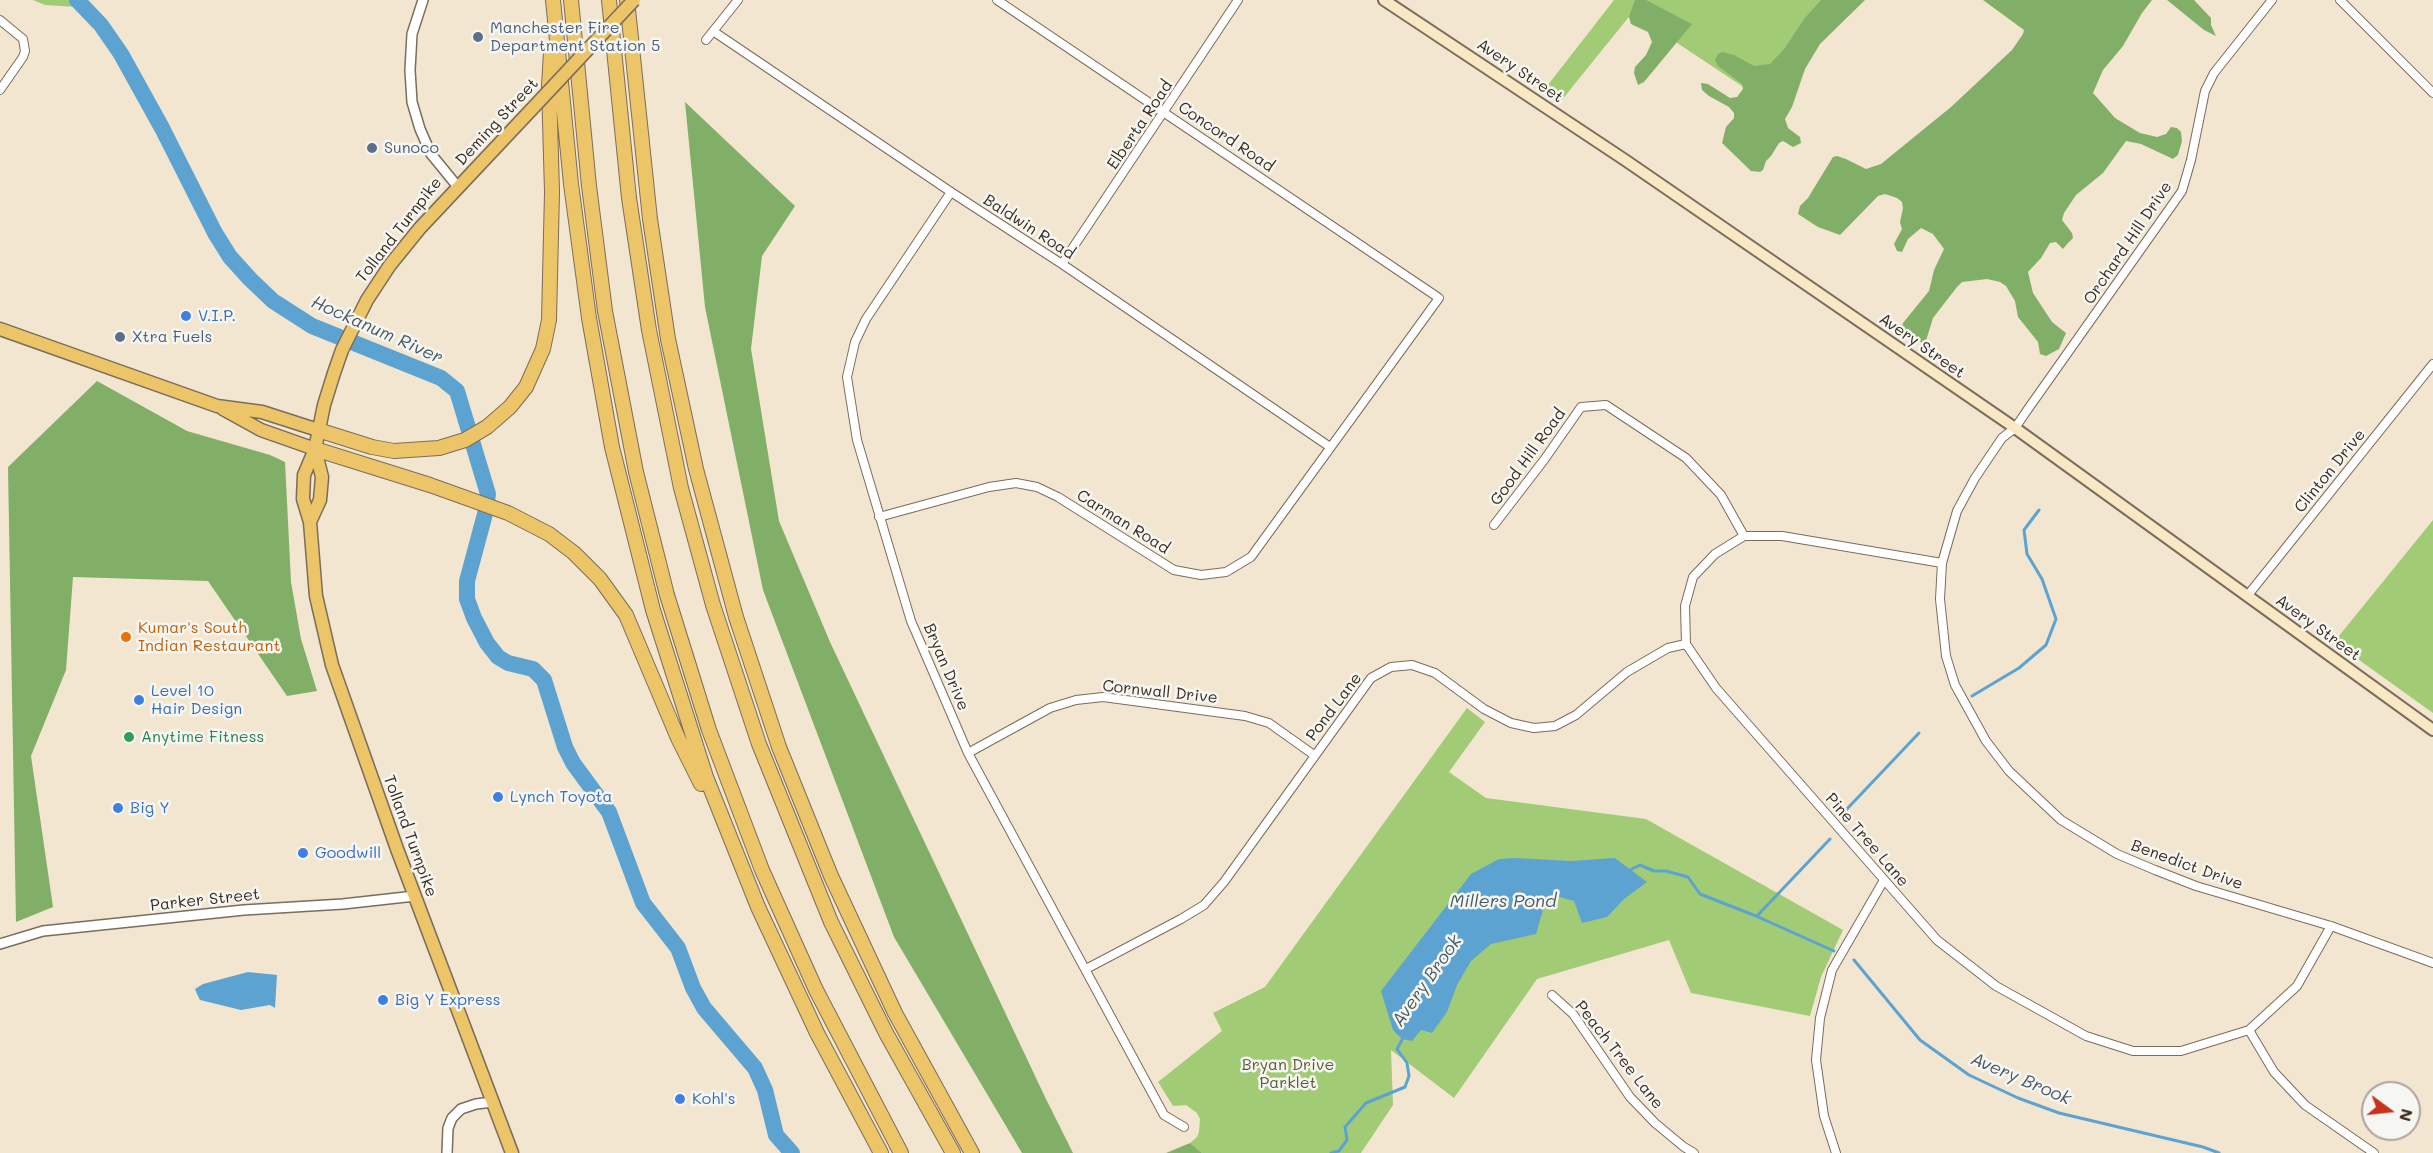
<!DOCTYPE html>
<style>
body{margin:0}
#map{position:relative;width:2433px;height:1153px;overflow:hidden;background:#f2e6d0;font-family:Mali,sans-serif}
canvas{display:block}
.north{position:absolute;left:2361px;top:1081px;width:60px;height:60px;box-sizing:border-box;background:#f6f6f2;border:2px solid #aba49d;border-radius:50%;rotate:105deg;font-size:16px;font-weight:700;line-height:24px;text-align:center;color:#3b2a1e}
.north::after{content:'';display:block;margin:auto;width:21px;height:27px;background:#c8321e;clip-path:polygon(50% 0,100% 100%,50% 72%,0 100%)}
</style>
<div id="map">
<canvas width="2433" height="1153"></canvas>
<div class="north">N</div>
</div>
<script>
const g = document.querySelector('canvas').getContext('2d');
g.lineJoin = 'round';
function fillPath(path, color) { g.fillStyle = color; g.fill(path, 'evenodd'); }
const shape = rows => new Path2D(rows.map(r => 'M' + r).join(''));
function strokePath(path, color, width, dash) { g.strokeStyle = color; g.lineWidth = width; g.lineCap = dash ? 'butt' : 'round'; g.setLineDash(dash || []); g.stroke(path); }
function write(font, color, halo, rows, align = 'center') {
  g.font = font + ' Mali,sans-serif'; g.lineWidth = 5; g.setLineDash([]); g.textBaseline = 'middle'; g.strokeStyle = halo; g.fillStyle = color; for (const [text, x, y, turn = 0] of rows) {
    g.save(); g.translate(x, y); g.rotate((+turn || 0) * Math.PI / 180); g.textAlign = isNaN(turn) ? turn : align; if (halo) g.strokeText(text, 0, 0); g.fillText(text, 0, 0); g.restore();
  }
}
fillPath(shape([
 [33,0,86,0,77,7,45,5],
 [1614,0,1839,0,1757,96,1632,13,1561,101,1544,90],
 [2433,520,2433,713,2334,642],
 [1467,708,1485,722,1449,772,1486,798,1646,819,1843,930,1821,977,1810,1016,1691,993,1669,940,1537,979,1454,1098,1391,1050,1393,1105,1361,1153,1202,1153,1190,1143,1197,1137,1199,1132,1200,1119,1197,1113,1186,1105,1173,1106,1158,1082,1222,1031,1213,1013,1265,987]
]), '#a2cb76');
fillPath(shape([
 [1635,0,1646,0,1692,24,1644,82,1638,85,1634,73,1635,67,1646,55,1652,42,1648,32,1631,24,1629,17],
 [1821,0,1865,0,1820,44,1805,69,1792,107,1785,119,1788,128,1800,137,1801,143,1793,147,1783,141,1779,143,1771,156,1766,161,1763,170,1760,172,1751,171,1722,143,1726,127,1734,118,1734,113,1729,107,1709,96,1702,90,1701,83,1708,84,1730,98,1737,97,1743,89,1742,84,1718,66,1715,60,1718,54,1722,52,1734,55,1754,66,1770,64,1785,48,1804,19],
 [1983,0,2152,0,2142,13,2123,46,2103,70,2093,93,2115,118,2140,133,2157,137,2166,134,2171,127,2177,128,2181,132,2182,141,2178,155,2173,159,2141,144,2126,141,2103,173,2076,195,2064,213,2062,220,2072,233,2073,238,2068,243,2063,249,2056,242,2050,243,2041,258,2028,272,2033,293,2052,322,2066,333,2059,349,2046,356,2040,354,2038,342,2018,317,2015,301,2006,286,2000,282,1987,279,1962,282,1957,287,1933,318,1925,344,1906,335,1902,328,1903,323,1929,291,1934,270,1944,249,1933,234,1921,228,1908,239,1902,252,1897,251,1894,244,1902,229,1900,222,1903,208,1902,202,1897,198,1885,194,1878,196,1840,235,1818,227,1798,214,1800,206,1808,198,1833,157,1837,156,1846,159,1866,169,1881,164,1951,107,2012,50,2023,34,2024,30],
 [2167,0,2194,0,2211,18,2211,25,2216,36,2204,30],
 [685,102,795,206,762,256,751,349,779,521,830,642,1045,1097,1073,1153,1022,1153,894,937,763,590,705,307],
 [97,381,187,431,270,455,285,462,291,582,301,639,317,691,287,696,208,581,73,577,66,670,31,756,53,907,16,922,8,467],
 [1190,1143,1202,1153,1166,1153]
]), '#81af67');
fillPath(shape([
 [1514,858,1571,861,1615,858,1647,882,1624,899,1607,917,1582,923,1574,901,1556,896,1543,910,1536,934,1491,944,1471,961,1457,985,1447,1012,1432,1033,1421,1030,1412,1041,1402,1039,1393,1030,1381,991,1471,874,1499,859],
 [248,972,277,975,275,1008,270,1005,241,1010,200,1000,197,994,195,989,203,984]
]), '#5ca3d2');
strokePath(shape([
 [1972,696,2019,668,2046,645,2056,619,2042,579,2027,554,2024,530,2039,510],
 [1846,810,1919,733],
 [1630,870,1640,865,1654,871,1666,871,1688,877,1700,894,1756,916,1834,951],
 [1757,916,1830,839],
 [1854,960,1920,1040,1969,1075,2018,1098,2059,1113,2203,1147,2219,1153],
 [1331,1153,1339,1151,1347,1140,1345,1127,1366,1103,1405,1087,1409,1076,1407,1063,1397,1049,1403,1038]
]), '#5ca3d2', 3);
strokePath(shape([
 [77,0,101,25,121,54,162,128,215,233,230,257,250,279,273,301,312,326,441,378,457,391,488,494,485,514,467,581,467,599,474,618,487,643,498,657,508,663,533,669,544,680,565,747,573,763,609,812,643,903,678,948,693,988,704,1008,755,1068,765,1090,776,1135,792,1153]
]), '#5ca3d2', 16);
const minor = shape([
 [2272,0,2214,73,2205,91,2191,160,2182,191,2028,409,2015,428,2002,438,1975,478,1957,511,1942,563,1940,599,1946,656,1955,685,1986,741,2009,771,2061,820,2117,854,2155,870,2196,886,2331,926,2433,963],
 [2340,0,2433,93],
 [0,20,23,39,25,51,23,57,0,90],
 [713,31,951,192,1062,264,1330,447],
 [706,40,738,0],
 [951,192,866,319,855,342,847,377,857,440,911,621,968,753,1164,1115,1184,1127],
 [1062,264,1238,0],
 [879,517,989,487,1016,483,1037,487,1058,497,1174,570,1201,575,1226,572,1251,557,1439,298,997,0],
 [1494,525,1544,460,1581,407,1606,405,1686,458,1721,495,1744,536],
 [1942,563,1782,536,1744,536,1715,554,1693,577,1685,606,1686,644,1716,688,1937,940,1996,986,2086,1036,2133,1051,2181,1051,2249,1030,2297,986,2331,926],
 [2248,595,2433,364],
 [968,753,1050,708,1076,700,1103,697,1245,716,1269,723,1314,755],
 [1086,969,1181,919,1204,905,1224,882,1371,678,1391,667,1412,665,1435,673,1484,709,1511,723,1534,728,1555,726,1576,715,1627,672,1668,648,1686,644],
 [1552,995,1573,1014,1630,1097,1655,1123,1684,1147,1694,1153],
 [2249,1030,2274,1072,2305,1105,2374,1153],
 [1836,1153,1824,1116,1816,1060,1820,1018,1832,970,1884,880]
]);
const tertiary = shape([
 [423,0,412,34,410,70,412,102,420,129,431,154,458,187],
 [0,944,43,931,244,910,343,904,415,896],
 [447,1153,448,1128,452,1118,461,1109,476,1104,493,1102]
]);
const secondary = shape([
 [1384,0,1625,160,2015,428,2433,730]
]);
const primary = shape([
 [0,329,217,406,262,412,318,430],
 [223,409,261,430,315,449],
 [310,522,320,500,322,477,315,449],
 [512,1153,397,849,332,665,316,596,310,522,303,499,304,475,315,449,324,405,334,373,342,350,367,300,390,265,420,228,531,110]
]);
const motorway = shape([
 [553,0,571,184,589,318,612,447,653,610,706,777,758,907,817,1033,881,1153],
 [571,0,589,186,605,311,636,472,667,595,709,730,762,870,816,990,901,1153],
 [609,0,629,198,649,330,681,488,713,605,759,744,831,922,886,1033,953,1153],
 [627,0,650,219,668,339,696,469,736,617,779,747,831,876,895,1013,972,1153],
 [318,430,372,447,394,451,439,448,465,440,487,427,510,407,526,387,543,349,549,320,552,192,549,86,551,52],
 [315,449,430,485,508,513,549,534,574,553,600,579,626,615,678,738,701,784]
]);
strokePath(minor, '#7b6c5c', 10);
strokePath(tertiary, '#7b6c5c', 12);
strokePath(secondary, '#7b6c5c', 14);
strokePath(primary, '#7b6c5c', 15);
strokePath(motorway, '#7b6c5c', 16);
strokePath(minor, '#fff', 8);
strokePath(tertiary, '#fff', 9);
strokePath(secondary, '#f8e8c3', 10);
strokePath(primary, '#edc569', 12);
strokePath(motorway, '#edc569', 14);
const primaryBridge = shape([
 [531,110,634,0]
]);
strokePath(primaryBridge, '#7b6c5c', 15, []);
strokePath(primaryBridge, '#edc569', 12);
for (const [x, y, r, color] of [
 [478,37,6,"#5c6f8a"],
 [372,148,6,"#5c6f8a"],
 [186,316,6,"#3f7fe0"],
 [120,337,6,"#5c6f8a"],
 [126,637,6,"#e8710a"],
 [139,700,6,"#3f7fe0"],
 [129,737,6,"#2e9e5b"],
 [498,797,6,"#3f7fe0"],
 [118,808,6,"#3f7fe0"],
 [303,853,6,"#3f7fe0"],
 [383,1000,6,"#3f7fe0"],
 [680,1099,6,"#3f7fe0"]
]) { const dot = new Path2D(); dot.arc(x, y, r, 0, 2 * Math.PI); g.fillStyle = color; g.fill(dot); strokePath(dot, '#f6f6f2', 2); }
write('16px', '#4e5e75', '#f6f6f2', [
 ["Manchester Fire",490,28],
 ["Department Station 5",490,46],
 ["Sunoco",384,148],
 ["Xtra Fuels",132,337]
], 'left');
write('16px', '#3b2a1e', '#f6f6f2', [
 ["Avery Street",1520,71,34],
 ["Deming Street",497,122,-47],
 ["Elberta Road",1140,125,-56],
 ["Concord Road",1226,137,34],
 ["Baldwin Road",1029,227,33],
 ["Tolland Turnpike",399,230,-52],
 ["Orchard Hill Drive",2128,243,-56],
 ["Avery Street",1922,346,35],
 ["Good Hill Road",1528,457,-54],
 ["Clinton Drive",2330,471,-51],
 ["Carman Road",1123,522,32],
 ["Avery Street",2318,628,36],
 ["Bryan Drive",946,667,67],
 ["Cornwall Drive",1160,692,6],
 ["Pond Lane",1334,707,-53],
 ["Tolland Turnpike",410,836,70],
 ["Pine Tree Lane",1867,840,49],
 ["Benedict Drive",2187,865,20],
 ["Parker Street",205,900,-6],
 ["Peach Tree Lane",1619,1055,52]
]);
write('16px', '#366cbe', '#f6f6f2', [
 ["V.I.P.",198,316],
 ["Level 10",151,691],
 ["Hair Design",151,709],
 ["Lynch Toyota",510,797],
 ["Big Y",130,808],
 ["Goodwill",315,853],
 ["Big Y Express",395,1000],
 ["Kohl's",692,1099]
], 'left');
write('16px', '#c56008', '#f6f6f2', [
 ["Kumar's South",138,628],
 ["Indian Restaurant",138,646]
], 'left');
write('16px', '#27864d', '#f6f6f2', [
 ["Anytime Fitness",141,737]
], 'left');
write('16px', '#5a5a38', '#f6f6f2', [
 ["Bryan Drive",1288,1065],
 ["Parklet",1288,1083]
]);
write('italic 18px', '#485a66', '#f6f6f2', [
 ["Hockanum River",377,330,24],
 ["Millers Pond",1503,901],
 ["Avery Brook",1427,981,-55],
 ["Avery Brook",2021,1079,23]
]);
</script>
